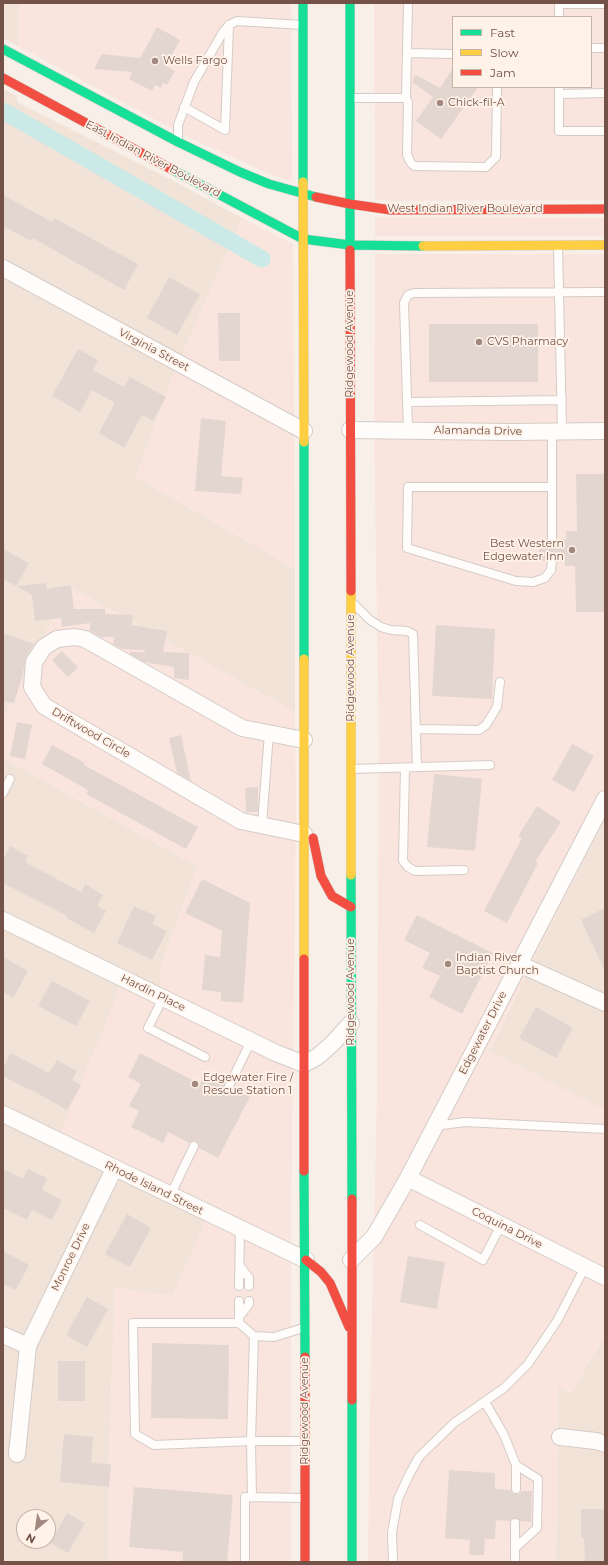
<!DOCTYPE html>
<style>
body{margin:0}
#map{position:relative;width:608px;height:1565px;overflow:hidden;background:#f7efe8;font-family:Montserrat,sans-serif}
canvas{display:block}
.frame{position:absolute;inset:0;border:4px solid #755248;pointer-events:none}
.legend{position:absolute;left:452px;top:16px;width:140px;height:72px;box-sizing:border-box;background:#fff3e9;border:1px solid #c8b3a9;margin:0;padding:5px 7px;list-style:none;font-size:12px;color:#755248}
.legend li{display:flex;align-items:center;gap:8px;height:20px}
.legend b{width:20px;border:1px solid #c8b3a9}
.north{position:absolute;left:16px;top:1509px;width:40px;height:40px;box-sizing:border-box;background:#fff3e9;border:1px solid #c8b3a9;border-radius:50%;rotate:209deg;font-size:11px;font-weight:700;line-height:16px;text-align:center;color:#755248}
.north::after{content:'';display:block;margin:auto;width:14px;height:18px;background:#a28980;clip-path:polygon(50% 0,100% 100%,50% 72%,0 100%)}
</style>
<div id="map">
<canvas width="608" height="1565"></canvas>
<div class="frame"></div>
<ul class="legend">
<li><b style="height:5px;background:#16e098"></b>Fast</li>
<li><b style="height:5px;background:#ffcf43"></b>Slow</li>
<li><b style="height:5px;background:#f24e42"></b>Jam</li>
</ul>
<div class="north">N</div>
</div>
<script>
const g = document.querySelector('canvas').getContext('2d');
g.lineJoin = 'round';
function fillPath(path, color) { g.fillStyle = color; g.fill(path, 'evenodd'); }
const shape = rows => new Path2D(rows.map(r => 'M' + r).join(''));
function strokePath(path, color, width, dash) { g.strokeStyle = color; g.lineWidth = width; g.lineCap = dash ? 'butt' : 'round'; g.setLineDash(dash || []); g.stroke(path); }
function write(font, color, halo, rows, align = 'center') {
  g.font = font + ' Montserrat,sans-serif'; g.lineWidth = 3.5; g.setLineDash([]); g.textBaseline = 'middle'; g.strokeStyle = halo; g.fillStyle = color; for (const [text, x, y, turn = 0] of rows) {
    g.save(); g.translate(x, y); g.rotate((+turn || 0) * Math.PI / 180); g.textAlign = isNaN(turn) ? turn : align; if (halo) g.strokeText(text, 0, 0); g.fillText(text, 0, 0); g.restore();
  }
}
fillPath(shape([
 [3,3,19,3,18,46,3,38],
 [3,89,17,96,17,102,166,177,242,218,171,380,136,477,295,569,295,712,68,586,3,720],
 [3,758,197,866,160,969,161,990,127,970,209,1216,172,1296,115,1288,108,1481,108,1562,3,1562],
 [24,1517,48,1517,48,1541,24,1541],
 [605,819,605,1110,489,1052,538,951],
 [605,1335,605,1562,556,1562,558,1386,571,1393]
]), '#f2e3d8');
fillPath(shape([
 [19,3,291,3,292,181,272,175,182,134,18,46],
 [374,3,605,3,605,200,392,201,375,199],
 [453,17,591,17,591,87,453,87],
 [375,217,605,218,605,236,375,236],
 [242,218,293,244,295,569,136,477,171,380],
 [375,254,605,254,605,819,538,951,489,1051,605,1110,605,1335,571,1393,558,1386,556,1562,368,1562,370,1406,377,1094,379,743,374,431],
 [68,586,295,712,296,816,291,1227,291,1562,108,1562,108,1481,115,1288,172,1296,208,1216,59,1136,127,970,161,989,160,969,197,866,3,758,3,720]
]), '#fae5de');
strokePath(shape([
 [3,111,262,259]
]), '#cae9e7', 17);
fillPath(shape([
 [157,27,180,40,166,66,175,71,167,85,163,83,161,88,155,85,152,91,129,79,132,72,94,69,102,54,140,58],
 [453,68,453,87,478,87,441,139,416,121,433,97,412,82,416,75,440,88],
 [3,195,52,222,54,218,138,264,124,290,33,238,31,241,3,226],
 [169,277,200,294,177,335,147,318],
 [218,313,240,313,240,361,219,361],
 [429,324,538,324,538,382,429,382],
 [78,349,98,360,93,370,124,387,130,377,166,397,153,421,142,415,124,448,99,433,115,403,92,390,80,412,52,396],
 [201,418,226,421,221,476,243,478,241,494,195,491],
 [576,474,605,474,605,612,576,612,575,566,565,566,565,561,557,561,556,557,553,556,549,556,546,561,539,561,539,539,547,539,549,544,552,544,557,542,558,539,566,539,566,531,577,531],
 [3,549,29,563,16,586,3,579],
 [46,583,46,589,71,585,74,609,105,609,105,614,133,615,132,625,167,631,163,652,189,653,189,680,174,678,174,667,144,662,130,654,130,652,145,652,145,650,122,649,113,644,114,637,101,637,90,631,90,623,62,627,61,618,35,621,32,595,17,586],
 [436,625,495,629,492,699,432,696],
 [3,633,34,644,27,655,26,655,22,677,14,703,3,701],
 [62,651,78,667,68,677,52,660],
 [17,722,32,725,25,759,10,756],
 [181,735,191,781,177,773,169,738],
 [572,744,594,756,574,792,552,780],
 [52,745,85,763,84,765,198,827,186,849,86,794,88,790,42,764],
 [434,774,482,779,475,851,427,847],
 [258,787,258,812,246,812,245,788],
 [537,806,561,822,535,862,538,863,507,923,484,911,522,838,518,836],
 [10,846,28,856,25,862,81,892,85,884,103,895,97,906,106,911,94,933,66,918,67,916,3,883,3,859],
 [202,879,250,903,243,1003,221,1001,221,992,202,990,205,955,220,957,222,931,185,913],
 [134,906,156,916,152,924,167,931,152,960,117,943],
 [605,908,605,971,581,920],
 [417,915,493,953,462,1014,429,997,440,976,422,968,430,953,404,940],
 [3,957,28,971,13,998,3,992],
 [52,981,90,1001,76,1026,38,1006],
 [536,1007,573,1028,556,1058,519,1038],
 [11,1053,49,1073,57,1060,77,1071,72,1080,81,1085,67,1110,30,1089,29,1090,3,1076,3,1068],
 [140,1053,200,1084,205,1074,224,1084,224,1089,226,1091,230,1091,234,1089,250,1097,218,1158,199,1148,199,1143,196,1141,193,1141,189,1143,168,1132,163,1143,131,1127,139,1111,129,1106,141,1084,128,1077],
 [3,1169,23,1179,28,1169,47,1178,42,1190,62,1200,52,1220,32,1210,27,1220,3,1208],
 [127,1214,151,1228,130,1267,105,1254],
 [3,1251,29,1265,16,1290,3,1284],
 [408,1256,445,1262,437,1309,400,1302],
 [87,1297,108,1309,87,1347,66,1335],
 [152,1343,229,1345,228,1419,151,1418],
 [58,1361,85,1361,85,1401,58,1401],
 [64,1434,93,1437,91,1463,111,1464,109,1487,60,1482],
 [449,1470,495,1473,495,1489,511,1490,516,1494,519,1494,521,1491,532,1491,531,1522,520,1521,515,1518,510,1521,496,1520,495,1539,485,1539,484,1555,469,1555,470,1540,445,1538],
 [134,1487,233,1495,227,1562,182,1562,183,1552,129,1547],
 [581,1509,605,1509,605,1562,585,1562,584,1538,581,1538],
 [67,1513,85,1523,68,1553,50,1543]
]), '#e3d6d0');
const lane = shape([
 [408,3,406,98,408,102,407,155,411,163,414,166,486,167,496,157,497,87],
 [559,3,559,17],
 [559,4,605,4],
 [591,48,605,48],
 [407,53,453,54],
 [559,87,559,131,605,131],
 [559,94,605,93],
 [351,98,406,98],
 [184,107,225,130,229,25],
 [178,140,178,125,194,82,223,32,229,25,237,21,303,25],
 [558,246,562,431],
 [408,402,562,400],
 [408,430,404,303,408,295,414,293,605,292],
 [552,432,552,539],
 [552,561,551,570,545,578,533,582,516,581,407,548,408,487,552,487],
 [355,605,370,620,381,627,391,630,407,631,413,634,417,767],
 [416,729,479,730,486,725,497,707,500,682],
 [405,768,403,861,408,867,415,871,464,870],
 [351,769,490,765],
 [3,793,10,779],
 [262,825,269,733],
 [163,998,148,1028,205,1057],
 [229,1086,251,1041],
 [435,1126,465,1122,605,1129],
 [170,1196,194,1146],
 [420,1225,483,1260,501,1225],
 [240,1266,249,1278,249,1286],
 [239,1286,240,1229],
 [239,1317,249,1304,249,1301],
 [239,1323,239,1301],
 [303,1328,274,1337,254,1336,251,1441,304,1441],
 [485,1402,504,1435,516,1465,516,1489],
 [252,1497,251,1441,154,1445,135,1434,133,1323,239,1323,254,1336],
 [515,1548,537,1528,538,1479,516,1465],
 [245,1562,245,1497,304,1498],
 [393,1562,392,1533,398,1499,409,1475,419,1457,454,1423,504,1388,528,1364,557,1321,585,1267],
 [515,1562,515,1523]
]);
const street = shape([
 [3,268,304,431],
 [350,430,509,432,605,431],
 [304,740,242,728,85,639,75,637,57,639,44,647,34,662,32,687,44,706,241,821,304,834],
 [3,920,276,1053,304,1064,317,1057,332,1044,351,1023],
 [519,964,605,1003],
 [3,1114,306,1260],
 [408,1178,605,1277],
 [351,1260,374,1237,408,1178,605,799],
 [3,1335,28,1346],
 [560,1437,596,1441,605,1444],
 [17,1454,28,1346,114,1169]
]);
const fast = shape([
 [303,3,303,182],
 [350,3,350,250],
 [3,49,178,142,240,172,269,184,316,197],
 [173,170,303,239,350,245,423,246],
 [304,442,304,659],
 [351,875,352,1199],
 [304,1171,305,1357],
 [352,1400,352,1562]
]);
const slow = shape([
 [303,182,304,442],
 [423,246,605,245],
 [351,591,351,875],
 [304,659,304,959]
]);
const jam = shape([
 [3,78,173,170],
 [316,197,350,204,391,210,605,209],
 [350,250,351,591],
 [313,838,321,876,332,896,351,907],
 [304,959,304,1171],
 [352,1199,352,1400],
 [306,1260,321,1272,330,1283,349,1327],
 [305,1357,305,1562]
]);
strokePath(lane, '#d5cbc6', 10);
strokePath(street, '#d5cbc6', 18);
strokePath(fast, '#d6cac5', 10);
strokePath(slow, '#d6cac5', 10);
strokePath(jam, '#d6cac5', 10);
strokePath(lane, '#fefdfc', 8);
strokePath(street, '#fefdfc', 16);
strokePath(fast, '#16e098', 9);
strokePath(slow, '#ffcf43', 9);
strokePath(jam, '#f24e42', 9);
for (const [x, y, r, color] of [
 [155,61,4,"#a28980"],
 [440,103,4,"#a28980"],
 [479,342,4,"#a28980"],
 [572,550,4,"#a28980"],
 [448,964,4,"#a28980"],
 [195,1084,4,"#a28980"]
]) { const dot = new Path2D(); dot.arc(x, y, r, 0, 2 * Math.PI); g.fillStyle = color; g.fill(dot); strokePath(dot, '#fff3e9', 1.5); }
write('11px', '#755248', '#fff3e9', [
 ["Wells Fargo",163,61],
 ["Chick-fil-A",448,103],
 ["CVS Pharmacy",487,342],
 ["Best Western",564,544,"right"],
 ["Edgewater Inn",564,557,"right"],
 ["Indian River",456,958],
 ["Baptist Church",456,971],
 ["Edgewater Fire /",203,1078],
 ["Rescue Station 1",203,1091]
], 'left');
write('11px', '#755248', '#fff3e9', [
 ["East Indian River Boulevard",153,159,28],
 ["West Indian River Boulevard",465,209],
 ["Ridgewood Avenue",350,344,-90],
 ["Virginia Street",154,350,28],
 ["Alamanda Drive",478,431,1],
 ["Ridgewood Avenue",351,668,-90],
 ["Driftwood Circle",91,733,30],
 ["Ridgewood Avenue",351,992,-90],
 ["Hardin Place",153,993,26],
 ["Edgewater Drive",483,1033,-63],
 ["Rhode Island Street",154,1188,26],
 ["Coquina Drive",507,1228,27],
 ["Monroe Drive",71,1257,-64],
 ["Ridgewood Avenue",305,1411,-90]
]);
</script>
